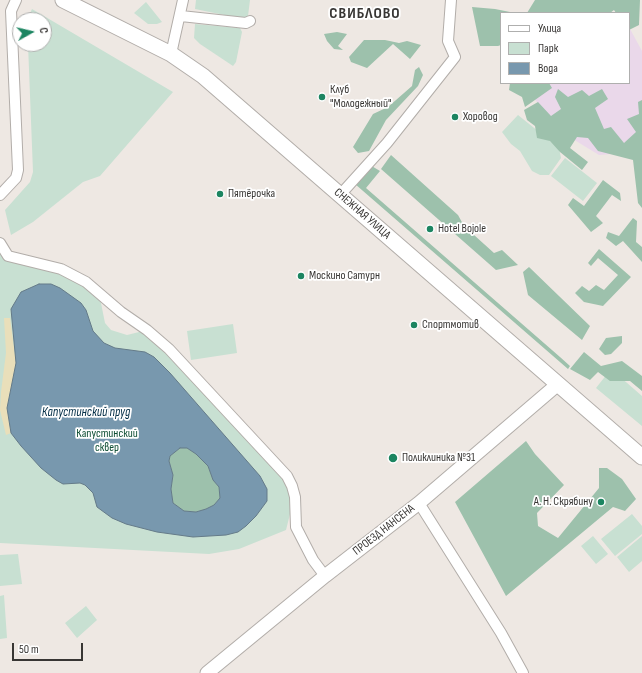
<!DOCTYPE html>
<meta charset="utf-8">
<style>
body{margin:0}
#map{position:relative;width:642px;height:673px;overflow:hidden;background:#eee8e3;font-family:"Sofia Sans Condensed",sans-serif}
canvas{display:block}
.legend{position:absolute;left:500px;top:12px;width:130px;height:72px;box-sizing:border-box;background:#fff;border:1px solid #afafae;margin:0;padding:5px 7px;list-style:none;font-size:12px;color:#383634}
.legend li{display:flex;align-items:center;gap:8px;height:20px}
.legend b{width:20px;border:1px solid #afafae}
.north{position:absolute;left:12px;top:12px;width:40px;height:40px;box-sizing:border-box;background:#fff;border:1px solid #afafae;border-radius:50%;rotate:82deg;font-size:11px;font-weight:700;line-height:16px;text-align:center;color:#383634}
.north::after{content:'';display:block;margin:auto;width:14px;height:18px;background:#1c8561;clip-path:polygon(50% 0,100% 100%,50% 72%,0 100%)}
.scale{position:absolute;left:12px;top:643px;width:71px;height:18px;box-sizing:border-box;border:2px solid #383634;border-top:0;padding-left:5px;font-size:12px;line-height:14px;white-space:nowrap;color:#383634;-webkit-text-stroke:3px #fff;paint-order:stroke}
</style>
<div id="map">
<canvas width="642" height="673"></canvas>
<ul class="legend">
<li><b style="height:5px;background:#fff"></b>Улица</li>
<li><b style="height:11px;background:#c8e0d2"></b>Парк</li>
<li><b style="height:11px;background:#7898ae"></b>Вода</li>
</ul>
<div class="north">С</div>
<div class="scale">50 m</div>
</div>
<script>
const g = document.querySelector('canvas').getContext('2d');
g.lineJoin = 'round';
function fillPath(path, color) { g.fillStyle = color; g.fill(path, 'evenodd'); }
const shape = rows => new Path2D(rows.map(r => 'M' + r).join(''));
function strokePath(path, color, width, dash) { g.strokeStyle = color; g.lineWidth = width; g.lineCap = dash ? 'butt' : 'round'; g.setLineDash(dash || []); g.stroke(path); }
function write(font, color, halo, rows, align = 'center') {
  g.font = font + ' "Sofia Sans Condensed",sans-serif'; g.lineWidth = 3.5; g.setLineDash([]); g.textBaseline = 'middle'; g.strokeStyle = halo; g.fillStyle = color; for (const [text, x, y, turn = 0] of rows) {
    g.save(); g.translate(x, y); g.rotate((+turn || 0) * Math.PI / 180); g.textAlign = isNaN(turn) ? turn : align; if (halo) g.strokeText(text, 0, 0); g.fillText(text, 0, 0); g.restore();
  }
}
fillPath(shape([
 [629,27,642,51,642,134,612,154,599,155,563,133,531,95,530,83,629,83]
]), '#ead8ea');
fillPath(shape([
 [196,0,250,0,248,16,244,19,195,9],
 [146,2,162,22,157,24,148,24,134,13],
 [32,9,173,92,100,176,83,182,33,222,11,235,5,210,30,182,33,172,28,44,44,44,44,20,27,20],
 [195,24,240,28,242,32,236,62,233,66,200,44,194,38],
 [518,115,559,148,561,158,549,175,540,175,532,171,520,151,511,144,502,132],
 [565,158,597,183,583,201,551,176],
 [0,248,65,273,100,298,105,323,111,330,127,335,143,331,159,342,284,478,291,499,290,514,286,530,239,549,209,554,0,543],
 [233,324,237,353,191,360,187,331],
 [611,369,642,396,642,426,596,388],
 [632,514,642,526,642,534,615,556,601,539],
 [593,536,608,554,596,564,581,546],
 [642,536,642,561,629,572,617,557],
 [18,554,22,584,0,586,0,555],
 [4,595,7,638,0,639,0,596],
 [86,606,97,620,77,638,65,623]
]), '#c8e0d2');
fillPath(shape([
 [535,0,640,0,639,25,629,30,629,13,616,13,614,10,610,13,527,13],
 [472,7,495,9,515,13,501,13,501,45,498,46,480,46],
 [337,32,347,34,338,46,343,50,334,49,327,41,324,34],
 [364,40,385,40,399,43,407,41,421,45,410,59,393,44,367,68,351,62,349,57],
 [419,67,423,75,418,86,386,120,369,151,358,153,353,147,373,114,388,107,412,86,415,70],
 [510,83,549,83,552,88,525,107,522,97,509,90],
 [558,89,568,97,582,90,589,96,602,89,608,99,595,108,604,129,611,127,624,143,636,132,627,119,639,114,638,102,642,100,642,208,638,203,633,160,598,151,588,138,577,137,570,148,588,162,582,170,560,152,550,141,537,138,535,126,527,120,524,110,538,102,551,116,561,109,555,97],
 [391,155,458,215,464,226,494,253,502,250,518,265,496,270,381,169],
 [370,165,380,171,366,188,560,357,570,366,568,369,355,184],
 [603,180,620,193,621,201,612,195,596,216,603,223,591,232,568,205,573,198,584,206],
 [633,218,637,221,636,242,642,247,642,262,623,241,616,246,606,238,608,232,619,236],
 [599,249,631,277,603,306,584,302,575,293,582,286,589,291,596,285,604,290,618,275,598,258,591,266,588,263],
 [529,267,590,326,582,340,528,295,523,272],
 [622,336,622,343,611,354,605,355,599,349,606,338],
 [584,352,601,366,622,361,642,376,642,391,630,381,610,381,598,372,590,380,570,369],
 [526,441,535,454,564,485,537,513,538,526,558,538,599,488,599,468,607,468,622,479,636,499,625,511,613,507,506,596,455,502],
 [180,448,187,448,196,454,208,466,213,480,219,487,220,498,214,505,206,509,196,512,184,511,173,503,171,489,173,475,169,461,170,456]
]), '#9dc1ac');
fillPath(shape([
 [4,318,10,318,16,363,7,408,11,433,6,435,0,410,1,392,6,353]
]), '#e9dfba');
const water = shape([
 [39,284,51,284,60,288,81,303,86,310,93,331,104,343,115,348,145,352,154,357,170,373,260,476,267,489,267,501,256,516,246,526,238,532,226,535,193,537,157,532,126,524,112,518,97,507,93,493,85,485,80,483,63,484,56,480,41,468,21,446,11,433,7,408,16,363,11,309,21,292,39,284],
 [180,448,187,448,196,454,208,466,213,480,219,487,220,498,214,505,206,509,196,512,184,511,173,503,171,489,173,475,169,461,170,456,180,448]
]);
fillPath(water, '#7898ae');
strokePath(water, '#657b89', 1);
const minor = shape([
 [181,16,246,23,250,21],
 [171,54,183,0],
 [0,195,16,178,18,170,11,11,16,0],
 [340,195,387,143,455,57,448,41,451,0],
 [0,243,8,256,61,269,86,282,121,312,147,330,169,349,287,476,292,486,295,497,296,527,313,560,325,576],
 [419,503,501,633,523,673]
]);
const tertiary = shape([
 [207,673,325,576,419,503,558,384]
]);
const secondary = shape([
 [63,0,171,54,203,76,642,457]
]);
strokePath(minor, '#b2ada9', 12);
strokePath(tertiary, '#b2ada9', 15);
strokePath(secondary, '#b2ada9', 17);
strokePath(minor, '#fff', 10);
strokePath(tertiary, '#fff', 13);
strokePath(secondary, '#fff', 15);
for (const [x, y, r, color] of [
 [322,97,4,"#1c8561"],
 [455,117,4,"#1c8561"],
 [220,194,4,"#1c8561"],
 [430,229,4,"#1c8561"],
 [301,276,4,"#1c8561"],
 [414,325,4,"#1c8561"],
 [393,458,5,"#1c8561"],
 [601,502,4,"#1c8561"]
]) { const dot = new Path2D(); dot.arc(x, y, r, 0, 2 * Math.PI); g.fillStyle = color; g.fill(dot); strokePath(dot, '#fff', 1.5); }
write('12px', '#383634', '#fff', [
 ["Клуб",330,90],
 ["\"Молодежный\"",330,104],
 ["Хоровод",463,117],
 ["Пятёрочка",228,194],
 ["Hotel Bojole",438,229],
 ["Москино Сатурн",309,276],
 ["Спортмотив",422,325],
 ["Поликлиника №31",402,458],
 ["А. Н. Скрябину",593,502,"right"]
], 'left');
write('12px', '#383634', '#fff', [
 ["СНЕЖНАЯ УЛИЦА",362,214,41],
 ["ПРОЕЗД НАНСЕНА",384,530,-38]
]);
write('12px', '#0e4e33', '#fff', [
 ["Капустинский",107,434],
 ["сквер",107,448]
]);
write('italic 13px', '#022d45', '#fff', [
 ["Капустинский пруд",86,413]
]);
g.letterSpacing = '1px';
write('bold 16px', '#383634', '#fff', [
 ["СВИБЛОВО",365,14]
]);
g.letterSpacing = '0px';
</script>
